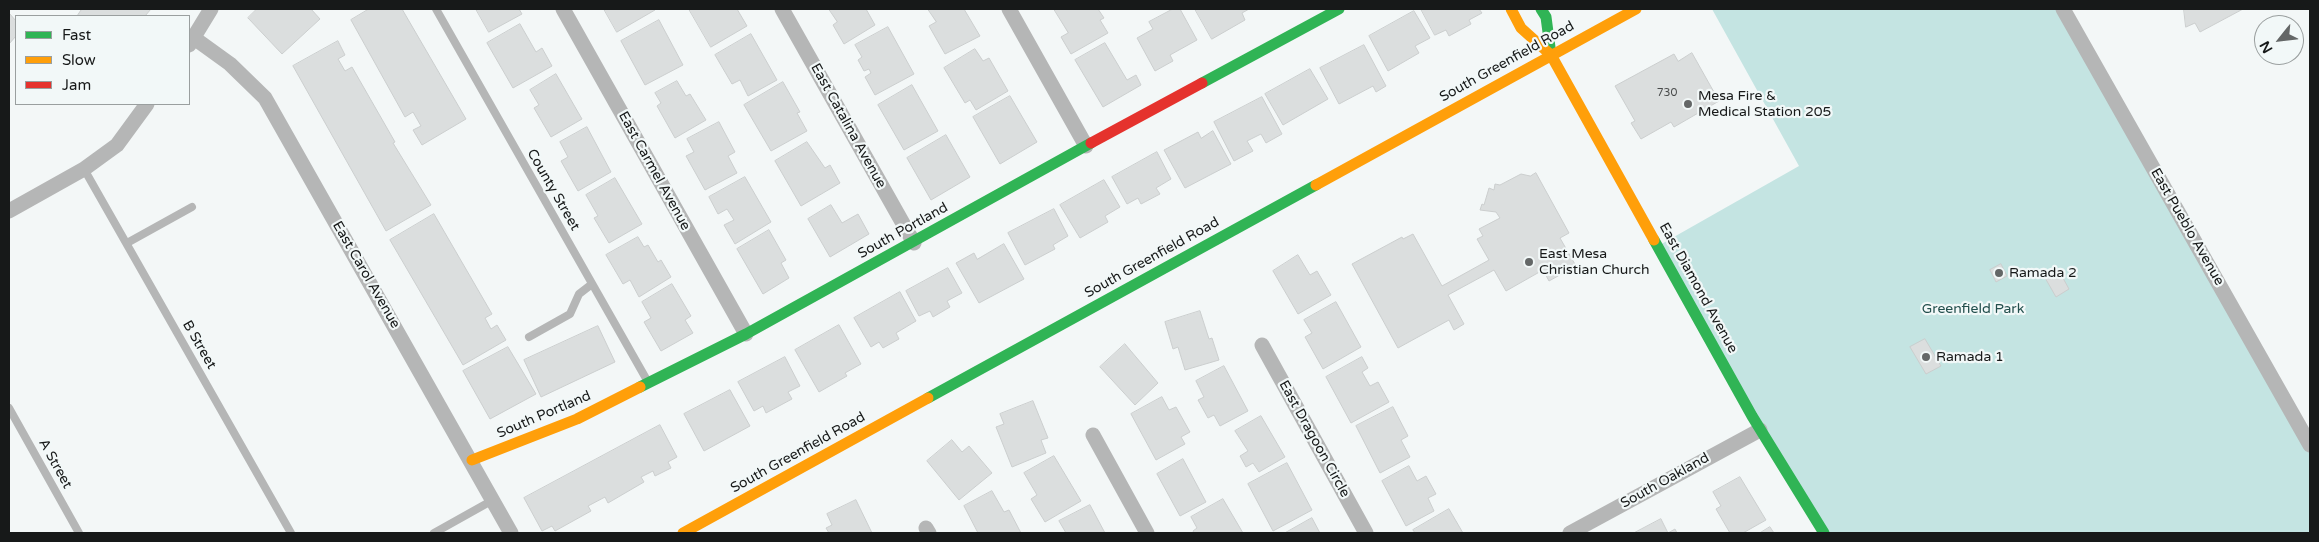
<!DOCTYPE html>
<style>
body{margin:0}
#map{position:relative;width:2319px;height:542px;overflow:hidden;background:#f3f7f7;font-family:"Varela Round",sans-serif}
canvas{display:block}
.frame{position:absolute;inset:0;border:10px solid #171919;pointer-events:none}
.legend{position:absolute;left:15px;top:15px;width:175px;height:90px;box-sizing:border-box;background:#f2f8f8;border:1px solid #9a9f9f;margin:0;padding:6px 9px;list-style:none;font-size:15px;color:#171919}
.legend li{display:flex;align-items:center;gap:10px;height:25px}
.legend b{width:25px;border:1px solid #9a9f9f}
.north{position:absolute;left:2254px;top:15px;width:50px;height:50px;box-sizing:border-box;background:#f2f8f8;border:1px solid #9a9f9f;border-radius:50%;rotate:241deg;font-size:14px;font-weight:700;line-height:20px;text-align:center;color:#171919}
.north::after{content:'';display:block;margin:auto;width:18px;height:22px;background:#646767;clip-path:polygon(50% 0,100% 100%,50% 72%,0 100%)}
</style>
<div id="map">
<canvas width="2319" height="542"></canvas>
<div class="frame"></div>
<ul class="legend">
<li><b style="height:6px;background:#30b455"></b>Fast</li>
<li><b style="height:6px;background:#ff9f0a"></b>Slow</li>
<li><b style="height:6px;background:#e5322d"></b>Jam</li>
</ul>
<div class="north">N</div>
</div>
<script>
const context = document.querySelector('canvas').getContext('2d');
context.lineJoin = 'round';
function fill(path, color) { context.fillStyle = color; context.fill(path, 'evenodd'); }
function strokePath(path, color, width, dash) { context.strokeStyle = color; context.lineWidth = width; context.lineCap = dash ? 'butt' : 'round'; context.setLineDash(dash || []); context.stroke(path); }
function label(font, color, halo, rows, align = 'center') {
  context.font = font + ' "Varela Round",sans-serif'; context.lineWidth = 4.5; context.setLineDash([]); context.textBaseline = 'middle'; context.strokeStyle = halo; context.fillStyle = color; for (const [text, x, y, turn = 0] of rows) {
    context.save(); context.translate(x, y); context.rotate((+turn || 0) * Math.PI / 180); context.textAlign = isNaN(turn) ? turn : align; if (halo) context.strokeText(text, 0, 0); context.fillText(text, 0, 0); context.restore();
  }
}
const green = new Path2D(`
 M1712,9H2063L2310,446V533H1824L1658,246L1799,166Z`);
const building = new Path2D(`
 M79,9H151L145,16H77L81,10Z
 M257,9H311L320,19L282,54L248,18Z
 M369,9H402L466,119L422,145L413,130L421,126L413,112L405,117L351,20Z
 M476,9H519L522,14L489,32Z
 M604,9H654L655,10L617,32Z
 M689,9H737L747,26L711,47Z
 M829,9H866L875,25L844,44L833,25L837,22Z
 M928,9H964L980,36L945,54L929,26L936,22Z
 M1054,9H1098L1104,18L1100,20L1108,33L1071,54L1061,37L1068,33Z
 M1173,9H1180L1197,40L1170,55L1173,61L1155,71L1137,38L1153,29L1149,22Z
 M1195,9H1249L1242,13L1245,20L1212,39Z
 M1421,9H1479L1482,13L1469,20L1471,24L1449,36L1446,30L1435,35Z
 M2184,9H2243L2200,32L2195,23L2186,27Z
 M1414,11L1430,38L1415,46L1419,53L1388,71L1369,36Z
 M9,13L16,21V36L9,44Z
 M659,20L683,65L645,85L621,41Z
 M520,24L536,52L542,48L552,66L513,88L487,43Z
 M888,27L914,74L875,95L865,77L871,73L869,69L864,71L858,60L862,57L855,45Z
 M751,34L777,80L748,96L740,80L732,84L715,55Z
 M338,41L345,55L338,59L345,71L352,67L395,142L393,143L431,205L386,231L293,66Z
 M1105,43L1127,80L1136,75L1141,85L1103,107L1075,60Z
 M1364,45L1386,86L1376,92L1373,86L1339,104L1320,68Z
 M975,49L983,61L989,58L1008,91L976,110L970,100L965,103L944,68Z
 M1692,53L1719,101L1674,127L1671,122L1641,139L1631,123L1635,121L1615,86L1674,54L1678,61Z
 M1310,69L1328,99L1283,125L1265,94Z
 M556,74L582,119L551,137L534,108L539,105L530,90Z
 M677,81L686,96L690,94L706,120L675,138L657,106L661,103L655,93Z
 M783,82L800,112L797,113L807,131L771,151L744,105Z
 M912,85L938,131L904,150L878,105Z
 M1010,96L1037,142L1000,164L973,117Z
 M1262,97L1282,134L1266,143L1261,134L1247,141L1253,151L1234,161L1214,122Z
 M719,122L735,152L728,156L737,173L705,190L686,156L694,152L687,139Z
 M587,127L611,172L578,191L561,161L568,157L560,142Z
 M1213,131L1231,164L1185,188L1164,150L1198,132L1201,138Z
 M946,135L970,177L931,200L907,158Z
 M807,142L825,168L830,165L840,183L801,206L775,161Z
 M1157,152L1171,179L1156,188L1160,194L1141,204L1138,198L1127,204L1112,177Z
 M1536,173L1569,233L1560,238L1576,266L1549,281L1543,270L1506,291L1494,270L1448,295L1464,324L1454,330L1449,320L1398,348L1352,264L1402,237L1403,239L1413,234L1442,286L1489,260L1477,239L1483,236L1479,229L1500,218L1496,212L1480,210L1482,204L1484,205L1489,188L1494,190L1495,184L1500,185L1521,174L1530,176Z
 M745,177L771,222L735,244L724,225L734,220L727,209L718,214L709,197Z
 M615,178L642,224L609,243L594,218L598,216L586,195Z
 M1104,180L1120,207L1105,216L1108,222L1080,238L1060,205Z
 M831,205L842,223L858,214L869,234L830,257L808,219Z
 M1054,209L1068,236L1053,245L1055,249L1025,265L1008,233Z
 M434,214L492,314L485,318L491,329L497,325L506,340L463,365L390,240Z
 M769,230L786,260L781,263L789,278L763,294L737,249Z
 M638,237L644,247L648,245L658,262L661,260L671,277L639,297L630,280L623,284L606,255Z
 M1004,244L1024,279L979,303L956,263L974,253L977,259Z
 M1298,255L1310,275L1317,271L1331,295L1298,314L1273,271Z
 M2001,264L2007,276L1996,282L1990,270Z
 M948,268L962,293L947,301L950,307L933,317L930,311L919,316L906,291Z
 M2058,269L2069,289L2056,297L2044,276Z
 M672,284L691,316L685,320L693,333L661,351L644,322L651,318L642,302Z
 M900,292L916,321L896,333L899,339L883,348L879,342L871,347L854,318Z
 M1336,302L1361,347L1323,369L1305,337L1312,333L1304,320Z
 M1200,311L1209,339L1212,338L1219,360L1185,370L1178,347L1173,349L1165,322Z
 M839,325L861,364L845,373L847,376L819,392L795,350Z
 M598,326L615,362L541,397L524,360Z
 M1925,339L1941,366L1926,374L1910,347Z
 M1125,344L1158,383L1135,405L1100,367Z
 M508,347L536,394L490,419L463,371Z
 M785,357L800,386L788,392L792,399L766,413L763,406L754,411L738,382Z
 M1362,357L1368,368L1362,372L1370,386L1378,382L1389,402L1351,423L1326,377Z
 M1224,366L1248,411L1220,426L1214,415L1208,418L1198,400L1204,397L1196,381Z
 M730,390L750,426L704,451L684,414Z
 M1162,397L1169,410L1176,407L1190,432L1181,437L1185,444L1156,460L1131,414Z
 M1033,401L1048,438L1041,440L1046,453L1012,467L996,427L1004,424L1000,414Z
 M1393,407L1408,436L1401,440L1410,457L1380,473L1356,426Z
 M1261,416L1285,457L1259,472L1253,463L1246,467L1240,456L1248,451L1235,431Z
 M660,425L677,457L668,462L671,468L655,476L653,471L641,477L644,482L608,503L605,497L588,506L591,511L555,531L552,526L542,531L524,498Z
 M952,440L962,452L969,446L992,473L959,500L927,461Z
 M1054,456L1081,501L1045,522L1031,499L1037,495L1024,473Z
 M1183,459L1206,502L1180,516L1157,474Z
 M1287,463L1312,510L1273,531L1248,484Z
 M1409,466L1417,481L1426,476L1436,494L1428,498L1434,511L1406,526L1382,481Z
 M1740,477L1766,520L1743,533H1730L1716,509L1721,506L1713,492Z
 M992,491L1004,512L1009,510L1021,533H978L964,506Z
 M1223,499L1243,533H1194L1193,531L1197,528L1191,517Z
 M856,500L872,533H829L826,528L832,525L827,514Z
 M1090,505L1105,533H1066L1059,521Z
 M1449,509L1463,533H1415L1413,530Z
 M1312,518L1320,533H1285Z
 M1661,519L1668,533L1675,529L1677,533H1634Z
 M1770,527L1774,533H1760Z`);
const lane = new Path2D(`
 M436,9L648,382
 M84,169L291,533
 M127,243L192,207
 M529,337L570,314L579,294L592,284
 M9,408L79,533
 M434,533L493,500`);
const street = new Path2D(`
 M563,9L746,334
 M782,9L914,243
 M1009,9L1086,146
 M2063,9L2310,445
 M194,38L230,64L265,98L511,533
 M189,45L211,9
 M9,211L84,169L117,145L147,104
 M1262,345L1366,533
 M1093,435L1147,533
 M926,528L929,533
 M1570,533L1760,430`);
const fast = new Path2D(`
 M1541,9L1546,17L1551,55
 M1202,83L1339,9
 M1654,240L1752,416L1824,533
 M640,387L746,334L1091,143
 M928,398L1316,185`);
const slow = new Path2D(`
 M1511,9L1521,28L1551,55L1654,240
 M1316,185L1636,9
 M472,460L577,419L640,387
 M683,533L928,398`);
const jam = new Path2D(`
 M1091,143L1202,83`);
const markers = [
 [1688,104,5,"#646767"],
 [1529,262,5,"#646767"],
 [1999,273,5,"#646767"],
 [1926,357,5,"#646767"]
];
const numberNames = [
 ["730",1667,93]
];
const streetNames = [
 ["South Greenfield Road",1507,62,-29],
 ["East Catalina Avenue",848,126,61],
 ["East Carmel Avenue",654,171,61],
 ["County Street",553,190,60],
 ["East Pueblo Avenue",2187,227,60],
 ["South Portland",903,231,-29],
 ["South Greenfield Road",1152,258,-29],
 ["East Carol Avenue",366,275,60],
 ["East Diamond Avenue",1698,288,61],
 ["B Street",199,345,60],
 ["South Portland",544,415,-23],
 ["East Dragoon Circle",1314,439,61],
 ["South Greenfield Road",798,453,-29],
 ["A Street",55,464,61],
 ["South Oakland",1665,481,-29]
];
const poiNames = [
 ["Mesa Fire &",1698,96],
 ["Medical Station 205",1698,112],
 ["East Mesa",1539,254],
 ["Christian Church",1539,270],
 ["Ramada 2",2009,273],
 ["Ramada 1",1936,357]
];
const parkNames = [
 ["Greenfield Park",1973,309]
];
fill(green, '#c4e4e2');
fill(building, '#dbdede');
strokePath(building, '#cbcece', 1);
strokePath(lane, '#b5b6b6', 8);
strokePath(street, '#b5b6b6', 15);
strokePath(fast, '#30b455', 11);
strokePath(slow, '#ff9f0a', 11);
strokePath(jam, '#e5322d', 11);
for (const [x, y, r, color] of markers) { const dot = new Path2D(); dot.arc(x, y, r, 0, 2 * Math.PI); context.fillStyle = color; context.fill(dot); strokePath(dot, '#f2f8f8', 2); }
label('11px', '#484a4a', null, numberNames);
label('14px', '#171919', '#f2f8f8', streetNames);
label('14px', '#171919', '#f2f8f8', poiNames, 'left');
label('14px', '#234f4d', '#f2f8f8', parkNames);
</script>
